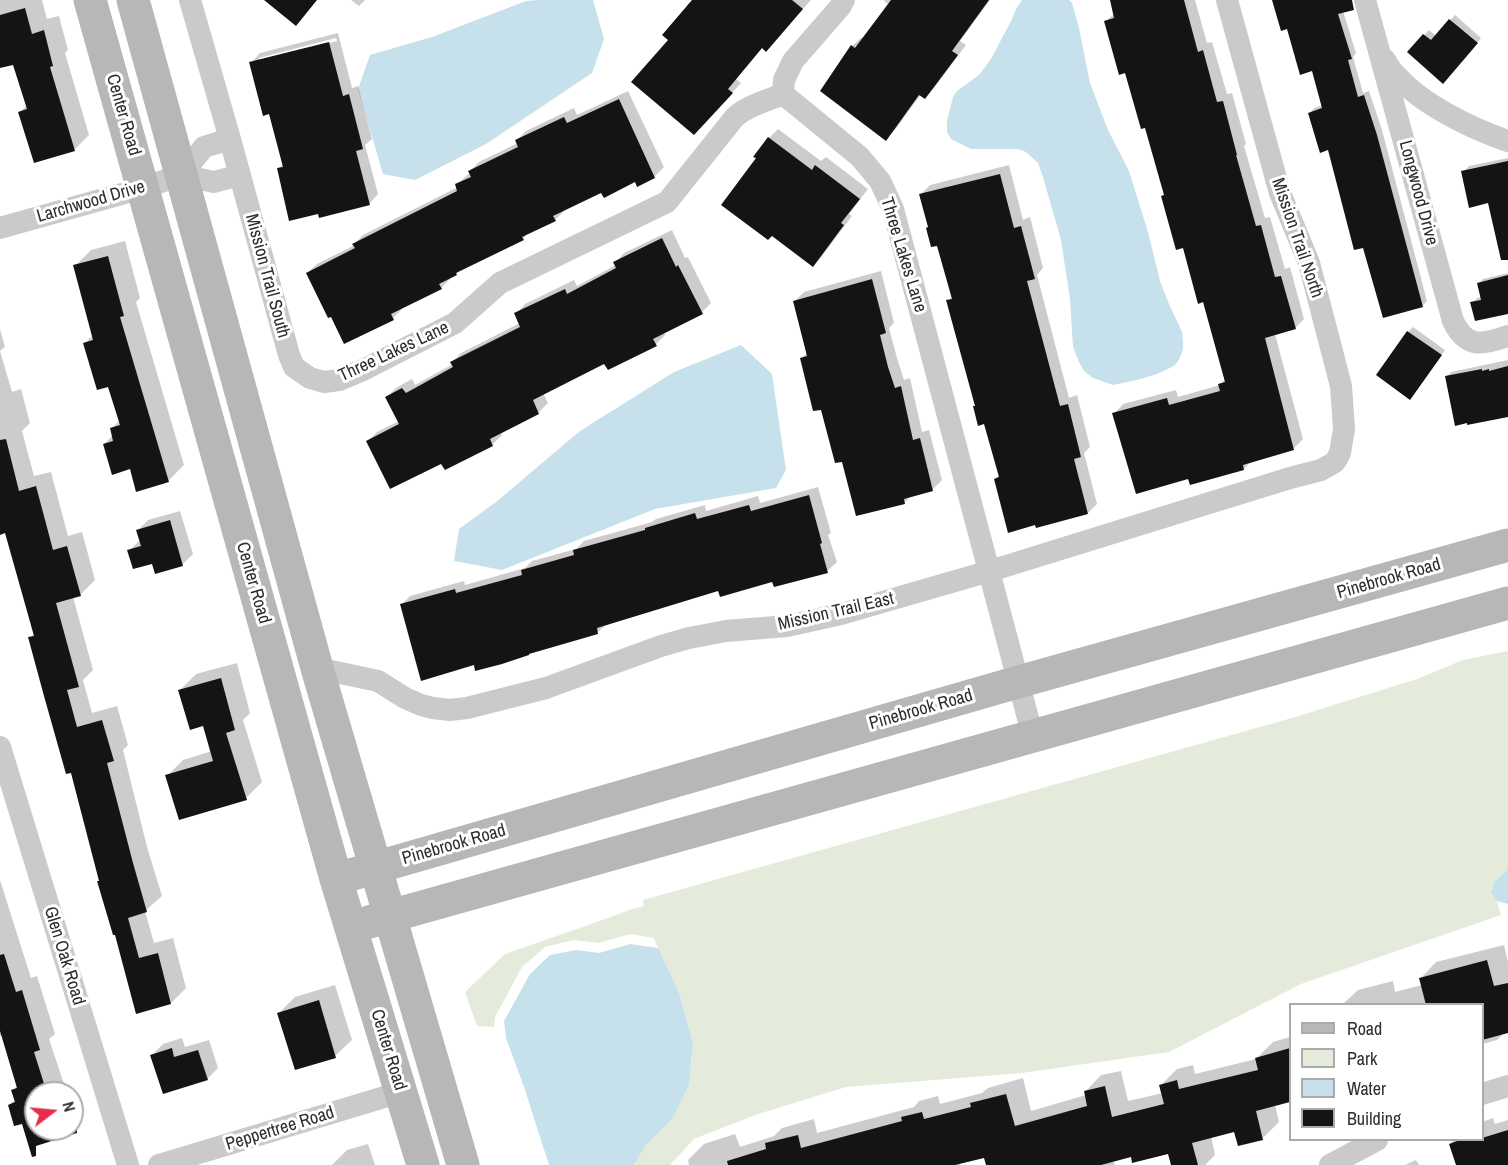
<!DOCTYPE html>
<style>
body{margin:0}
#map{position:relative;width:1508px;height:1165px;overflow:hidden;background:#fff;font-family:"Archivo Narrow",sans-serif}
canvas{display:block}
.legend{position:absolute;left:1289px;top:1003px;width:195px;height:138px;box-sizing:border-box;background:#fff;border:2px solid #ababab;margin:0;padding:8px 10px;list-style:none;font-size:18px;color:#2d2d2d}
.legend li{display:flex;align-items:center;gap:12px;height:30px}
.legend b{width:30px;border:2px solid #ababab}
.north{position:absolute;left:24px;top:1081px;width:60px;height:60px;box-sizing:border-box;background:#fff;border:2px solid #ababab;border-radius:50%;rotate:74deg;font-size:16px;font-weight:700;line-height:24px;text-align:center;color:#2d2d2d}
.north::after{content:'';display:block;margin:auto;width:21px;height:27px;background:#e82c4a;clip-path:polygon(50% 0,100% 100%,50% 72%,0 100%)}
</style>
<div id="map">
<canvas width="1508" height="1165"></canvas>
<ul class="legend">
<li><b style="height:8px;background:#b7b7b7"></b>Road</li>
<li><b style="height:16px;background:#e5ebdb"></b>Park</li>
<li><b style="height:16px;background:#c6e0ec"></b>Water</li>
<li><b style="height:16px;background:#141414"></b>Building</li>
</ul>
<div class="north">N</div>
</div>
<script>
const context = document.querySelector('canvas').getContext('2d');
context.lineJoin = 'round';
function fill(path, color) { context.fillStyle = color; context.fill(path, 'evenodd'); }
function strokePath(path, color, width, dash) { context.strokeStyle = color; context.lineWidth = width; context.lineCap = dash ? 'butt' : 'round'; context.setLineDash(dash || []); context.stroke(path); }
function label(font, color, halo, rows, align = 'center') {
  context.font = font + ' "Archivo Narrow",sans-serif'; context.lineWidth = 6; context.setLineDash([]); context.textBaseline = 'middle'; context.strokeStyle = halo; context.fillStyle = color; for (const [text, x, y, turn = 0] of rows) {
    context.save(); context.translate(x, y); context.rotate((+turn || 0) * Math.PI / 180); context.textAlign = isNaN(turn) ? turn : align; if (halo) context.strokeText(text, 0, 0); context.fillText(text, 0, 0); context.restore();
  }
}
const green = new Path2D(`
 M1508,651V869L1495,881L1491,892L1497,901L1501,915L1301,984L1169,1052L1022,1073L846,1087L755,1115L694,1139L670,1165H634L646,1145L673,1118L689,1085L693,1044L679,992L658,948L654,938L630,934L599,943L574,940L545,947L522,967L495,1017L494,1027L477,1026L465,992L505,954L611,917L629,910L644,906L643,900L1292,718L1417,679L1463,660Z`);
const water = new Path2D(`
 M539,0H593L604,39L592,73L486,144L415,180L383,174L358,89L370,55L432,37L526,1Z
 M1022,0H1069L1072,3L1079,28L1090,83L1108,130L1129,171L1148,232L1160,281L1169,304L1182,332L1183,341V349L1179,360L1174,366L1157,374L1137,380L1113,385L1093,378L1084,371L1079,362L1073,347L1070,299L1061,240L1043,177L1038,163L1026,152L1018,149H971L951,139L947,132V121L953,97L957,91L979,75L991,59L1012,19L1016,9Z
 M741,345L772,374L786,470L776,488L655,509L502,570L454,561L459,529L496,502L580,431L674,372Z
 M1508,869V904L1497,901L1491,892L1495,881Z
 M630,944L658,948L679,992L693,1044L689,1085L673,1118L646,1145L634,1165H549L524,1087L506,1038L504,1021L530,974L550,955L576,950L599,953Z`);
const shadow = new Path2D(`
 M0,0H42L47,19L59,16L68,50L65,53L89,135L74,150L20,112L27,105L14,63L0,58Z
 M351,0H365L359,6Z
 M694,0H811L766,50L763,47L736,79L741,83L704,124L670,40Z
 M885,0H990L960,41L966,45L934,88L925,97L921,94L895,130L885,139L852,46L862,37L864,39L889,5L884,1Z
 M1111,0H1195L1207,43L1212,42L1227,94L1232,93L1246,144L1244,146L1265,218L1270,217L1285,269L1290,267L1304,319L1295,328L1275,334L1303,439L1294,448L1252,460L1244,469L1189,477L1114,414L1123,404L1176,390L1178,397L1220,385L1225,379L1204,300L1163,196L1165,194L1146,126L1126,72L1106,21L1115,13Z
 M1276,0H1351L1343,11L1356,53L1353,57L1363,93L1369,91L1382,130L1427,301L1422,306L1364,246L1329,148L1310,113L1314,108L1323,105L1313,69L1288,27Z
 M1455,15L1481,38L1448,77L1409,52L1429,30L1436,36Z
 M338,33L352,88L358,86L372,139L365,145L378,194L369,204L278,169L283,164L270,112L251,63L260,53ZM336,38L337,41L259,61V58Z
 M628,91L664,167L654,177L635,180L602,191L564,209V211L555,220L528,233L523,239L461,269L456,274L449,277L450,279L441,288L401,308L402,309L393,318L331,314L307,273L317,264L355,245L354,244L363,235L458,187L457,185L466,176L471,173L470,171L479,162L518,143L517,140L526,131L574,108L577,115Z
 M778,129L821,161L826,157L868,189L849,214L852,216L822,256L813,265L758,158L769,138Z
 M1508,158V227L1489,202L1463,172L1469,166Z
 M1009,165L1023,220L1030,217L1043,268L1037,275L1069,398L1077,395L1090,447L1084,453L1097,504L1088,513L995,479L1000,474L985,422L976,405L948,301L953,296L938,244L930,226L921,194L930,185Z
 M672,230L685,258L688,257L711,303L702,312L664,332L665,335L656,344L605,362L543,393L548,403L539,412L500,432L502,435L493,444L445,468L442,462L368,441L377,432L399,421L387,397L396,388L412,379L415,385L453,364L452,362L461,353L520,323L516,314L525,304L574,280L577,286L616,265L615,263L624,253Z
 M125,241L140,298L136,302L184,465L168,481L131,467L104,444L113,435L111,429L120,420L109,385L84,344L93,335L75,266L91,250Z
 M881,271L894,323L889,328L897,358L904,380L910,378L922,432L929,430L942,480L932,490L912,495L905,502L843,460L801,359L808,352L795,301L804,292Z
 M1508,273V312L1472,303L1477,298L1482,297L1478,284L1483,279Z
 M1413,327L1445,350L1415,393L1410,398L1379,375L1408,332Z
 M0,329L5,347L0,351L12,392L21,389L30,423L22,431L34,476L51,472L68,536L82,532L95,580L80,595L73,597L93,670L83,680L92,713L117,706L128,745L123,750L147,847L162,896L145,911L154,943L173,938L186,988L171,1003L116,933L100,880L72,771L30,638L34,634L6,531L0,533Z
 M1508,360V415L1447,377L1451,372Z
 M818,487L831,533L828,535L837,562L827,571L719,590L607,624L598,632L475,663L401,605L410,596L464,581L465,585L525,568L532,561L576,549L584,541L652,522L656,519L705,505L706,511L758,496L760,503Z
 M180,511L193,554L182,565L153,562L129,551L140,540L138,530L148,520Z
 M237,663L250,713L243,720L262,782L246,798L167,776L183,760L212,751L204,724L180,690L196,674Z
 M0,880L31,978L37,976L55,1034L49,1039L67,1093H36V1129H68L30,1146L23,1122L9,1105L16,1099L13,1090L18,1085L3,1035L0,1036Z
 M1504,945L1508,962V1032H1505L1497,1040L1482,1044V1004H1343L1358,990L1393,981L1395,992L1422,985L1420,979L1436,962Z
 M335,985L352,1040L335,1056L279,1013L295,997Z
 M1290,1037V1101L1275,1105L1279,1122L1263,1138L1239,1144L1235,1130L1211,1136L1215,1155L1205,1165H1172L1169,1153L1132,1155L1113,1160L1115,1165H988L986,1156L960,1162V1165H689L688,1160L704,1144L735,1134L740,1147L774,1136L782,1128L814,1119L817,1133L914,1107L919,1101L938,1096L940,1104L982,1093L988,1088L1023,1078L1031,1111L1086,1095L1085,1092L1101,1075L1121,1071L1128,1101L1163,1093L1161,1085L1177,1069L1193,1065L1195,1074L1256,1059L1273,1042Z
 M182,1038L185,1047L209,1040L218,1068L207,1079L152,1055L163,1044Z
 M72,1110L76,1121L72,1125Z
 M1493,1118L1495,1124L1508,1120V1165H1458L1450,1144L1455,1140H1482V1122Z
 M368,1144L375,1165H332L347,1150Z
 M1416,1160L1419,1165H1405Z`);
const building = new Path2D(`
 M264,0H317L296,26Z
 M692,0H792L803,9L766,52L762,48L728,89L733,93L694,135L631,82L668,40L662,35Z
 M891,0H989L952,51L958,55L925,99L919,95L886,141L820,91L851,45L855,48Z
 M1110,0H1184L1198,52L1203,50L1217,102L1223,101L1237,155H1236L1256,226L1261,225L1275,277L1281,276L1296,329L1265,338L1294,450L1243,465L1244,470L1190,485L1188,479L1136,494L1112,413L1167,398L1169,405L1220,391L1218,384L1225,382L1203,302L1198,304L1183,248L1176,250L1161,196L1164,195L1145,128L1141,129L1125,73L1119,75L1104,21L1114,18Z
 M1272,0H1352L1354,10L1338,14L1352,59L1348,60L1358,97L1364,95L1377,135L1423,307L1383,318L1363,248L1354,250L1328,150L1320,153L1308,113L1322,108L1312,71L1300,75L1287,29L1281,31Z
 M25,8L32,34L44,30L53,66L50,67L75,151L34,163L18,112L27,109L13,65L0,68V15Z
 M1449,19L1478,43L1443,84L1407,52L1423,34L1431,40Z
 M329,42L343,96L349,94L363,149L356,151L370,205L319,218L318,214L289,221L277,168L283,167L269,114L263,116L249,62Z
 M619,99L655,178L637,187L635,182L604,198L601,193L553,216L556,221L522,237L524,240L456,273L457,275L439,284L442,289L391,314L394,320L344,344L331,317L328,318L306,273L355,248L352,244L457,191L455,184L471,177L468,171L518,147L515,140L564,117L567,123Z
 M768,137L812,170L815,165L860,199L841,223L844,225L813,267L772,236L768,240L721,205L756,158L753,157Z
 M1508,161V260H1501L1488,203L1469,208L1461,171Z
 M1000,174L1014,228L1021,226L1035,279L1027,281L1060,406L1068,404L1081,457L1074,459L1088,514L1036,528L1035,525L1008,533L994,479L999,477L984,424L978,426L973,406H975L946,300L952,299L937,246L931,247L926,228L928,227L919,194Z
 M662,238L676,267L678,265L703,314L653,339L657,346L608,370L604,364L533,400L539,414L490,439L493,446L445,470L441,464L390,489L366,441L399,424L385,397L402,388L406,393L453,367L450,362L520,327L514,313L565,289L567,294L616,268L613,262Z
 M108,256L124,316L120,317L169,482L136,492L130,469L112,475L103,444L113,441L110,428L120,425L108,387L97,390L83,343L93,340L73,265Z
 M1508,275V314L1475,321L1470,302L1481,300L1477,283Z
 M872,279L886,333L880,335L888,367L895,388L901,386L913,440L920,438L933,491L904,499L905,504L856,516L842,462L835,463L821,410L813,411L800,358L807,356L793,301Z
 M1407,331L1442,355L1410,400L1376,375Z
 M1508,366V417L1467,425V423L1455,426L1445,376L1482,369V371L1489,369V371Z
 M6,439L19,491L36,486L53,550L67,546L81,596L56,603L79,687L67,690L77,727L102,720L114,761L107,763L133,863L147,912L128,918L139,958L158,953L171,1004L136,1014L115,935H113L97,881H99L71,773L66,774L44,696L28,637L34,636L5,533L0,535V440Z
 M809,495L822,543L820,544L828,573L774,587L772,582L720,597L718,591L597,628L598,634L529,654V655L502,664L475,671L474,665L421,681L400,604L455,589L456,593L522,575L521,570L574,555L573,550L645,530V528L695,513L697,519L749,505L751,511Z
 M170,520L183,566L155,574L152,564L133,569L127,550L141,546L136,530Z
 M221,678L235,730L226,733L247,800L179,820L165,775L213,761L203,726L190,730L178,690Z
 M4,954L16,992L22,990L40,1050L34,1052L47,1093H36V1129H77V1133L36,1146V1156L32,1157L22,1124L14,1126L8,1105L15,1102L11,1090L17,1088L0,1031V955Z
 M1487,960L1494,986L1508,983V1033L1482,1040V1005H1426L1419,978Z
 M319,1000L336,1058L295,1070L277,1013Z
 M172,1048L174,1057L198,1050L208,1080L163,1094L150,1055Z
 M1290,1048V1102L1256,1111L1263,1140L1238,1146L1234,1132L1192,1143L1198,1165H1171L1168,1154L1132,1163L1131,1157L1101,1165H986L984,1158L955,1165H728L727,1161L766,1149L765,1143L798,1135L801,1148L902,1121L901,1117L922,1112L924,1119L971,1107L970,1103L1006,1094L1015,1126L1087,1106L1084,1091L1105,1086L1112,1117L1164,1104L1159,1085L1177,1080L1179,1089L1258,1070L1255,1058Z
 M1508,1130V1165H1456L1449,1144L1460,1140H1482V1138Z`);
const street = new Path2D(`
 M190,0L230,139L289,355L294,367L310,378L324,382L339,380L363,370L455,323L500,283L667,202L735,117C749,105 766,101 783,94L860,157L880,181L893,209L1033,737
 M1365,0L1453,321C1467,350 1483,344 1508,336
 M1385,60C1388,65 1391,71 1396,75C1421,104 1472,129 1508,141
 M783,94L784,80L793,61L840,7L844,0
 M181,175L204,147L230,139
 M181,175L214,182L240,175
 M0,228L143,188L181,175
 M317,668L378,681L405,698L421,705L433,708L450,710L467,708L546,688L661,646L689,638L726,631L787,626L841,614L990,571L1290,478L1321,470L1335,462L1340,453L1344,429L1341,386L1309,263L1280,193L1227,0
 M0,747L128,1165
 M1482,1094L1508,1086
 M159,1165L401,1092
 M1330,1165L1377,1140`);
const secondary = new Path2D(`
 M90,0L336,879L423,1165
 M133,0L317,668L463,1165
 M336,879L1018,682L1508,545
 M369,922L1508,603`);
const streetNames = [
 ["Center Road",123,115,74],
 ["Longwood Drive",1418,193,75],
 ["Larchwood Drive",91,202,-16],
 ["Mission Trail North",1297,238,71],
 ["Three Lakes Lane",903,255,73],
 ["Mission Trail South",267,276,75],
 ["Three Lakes Lane",394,352,-25],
 ["Pinebrook Road",1389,579,-16],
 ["Center Road",253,583,74],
 ["Mission Trail East",836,612,-13],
 ["Pinebrook Road",921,710,-16],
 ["Pinebrook Road",454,845,-16],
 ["Glen Oak Road",64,956,73],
 ["Center Road",388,1050,73],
 ["Peppertree Road",280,1129,-17]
];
fill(green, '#e5ebdb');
fill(water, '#c6e0ec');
fill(shadow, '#0003');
fill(building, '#141414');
strokePath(street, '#cacaca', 22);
strokePath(secondary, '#b7b7b7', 33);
label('18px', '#2d2d2d', '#fff', streetNames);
</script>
